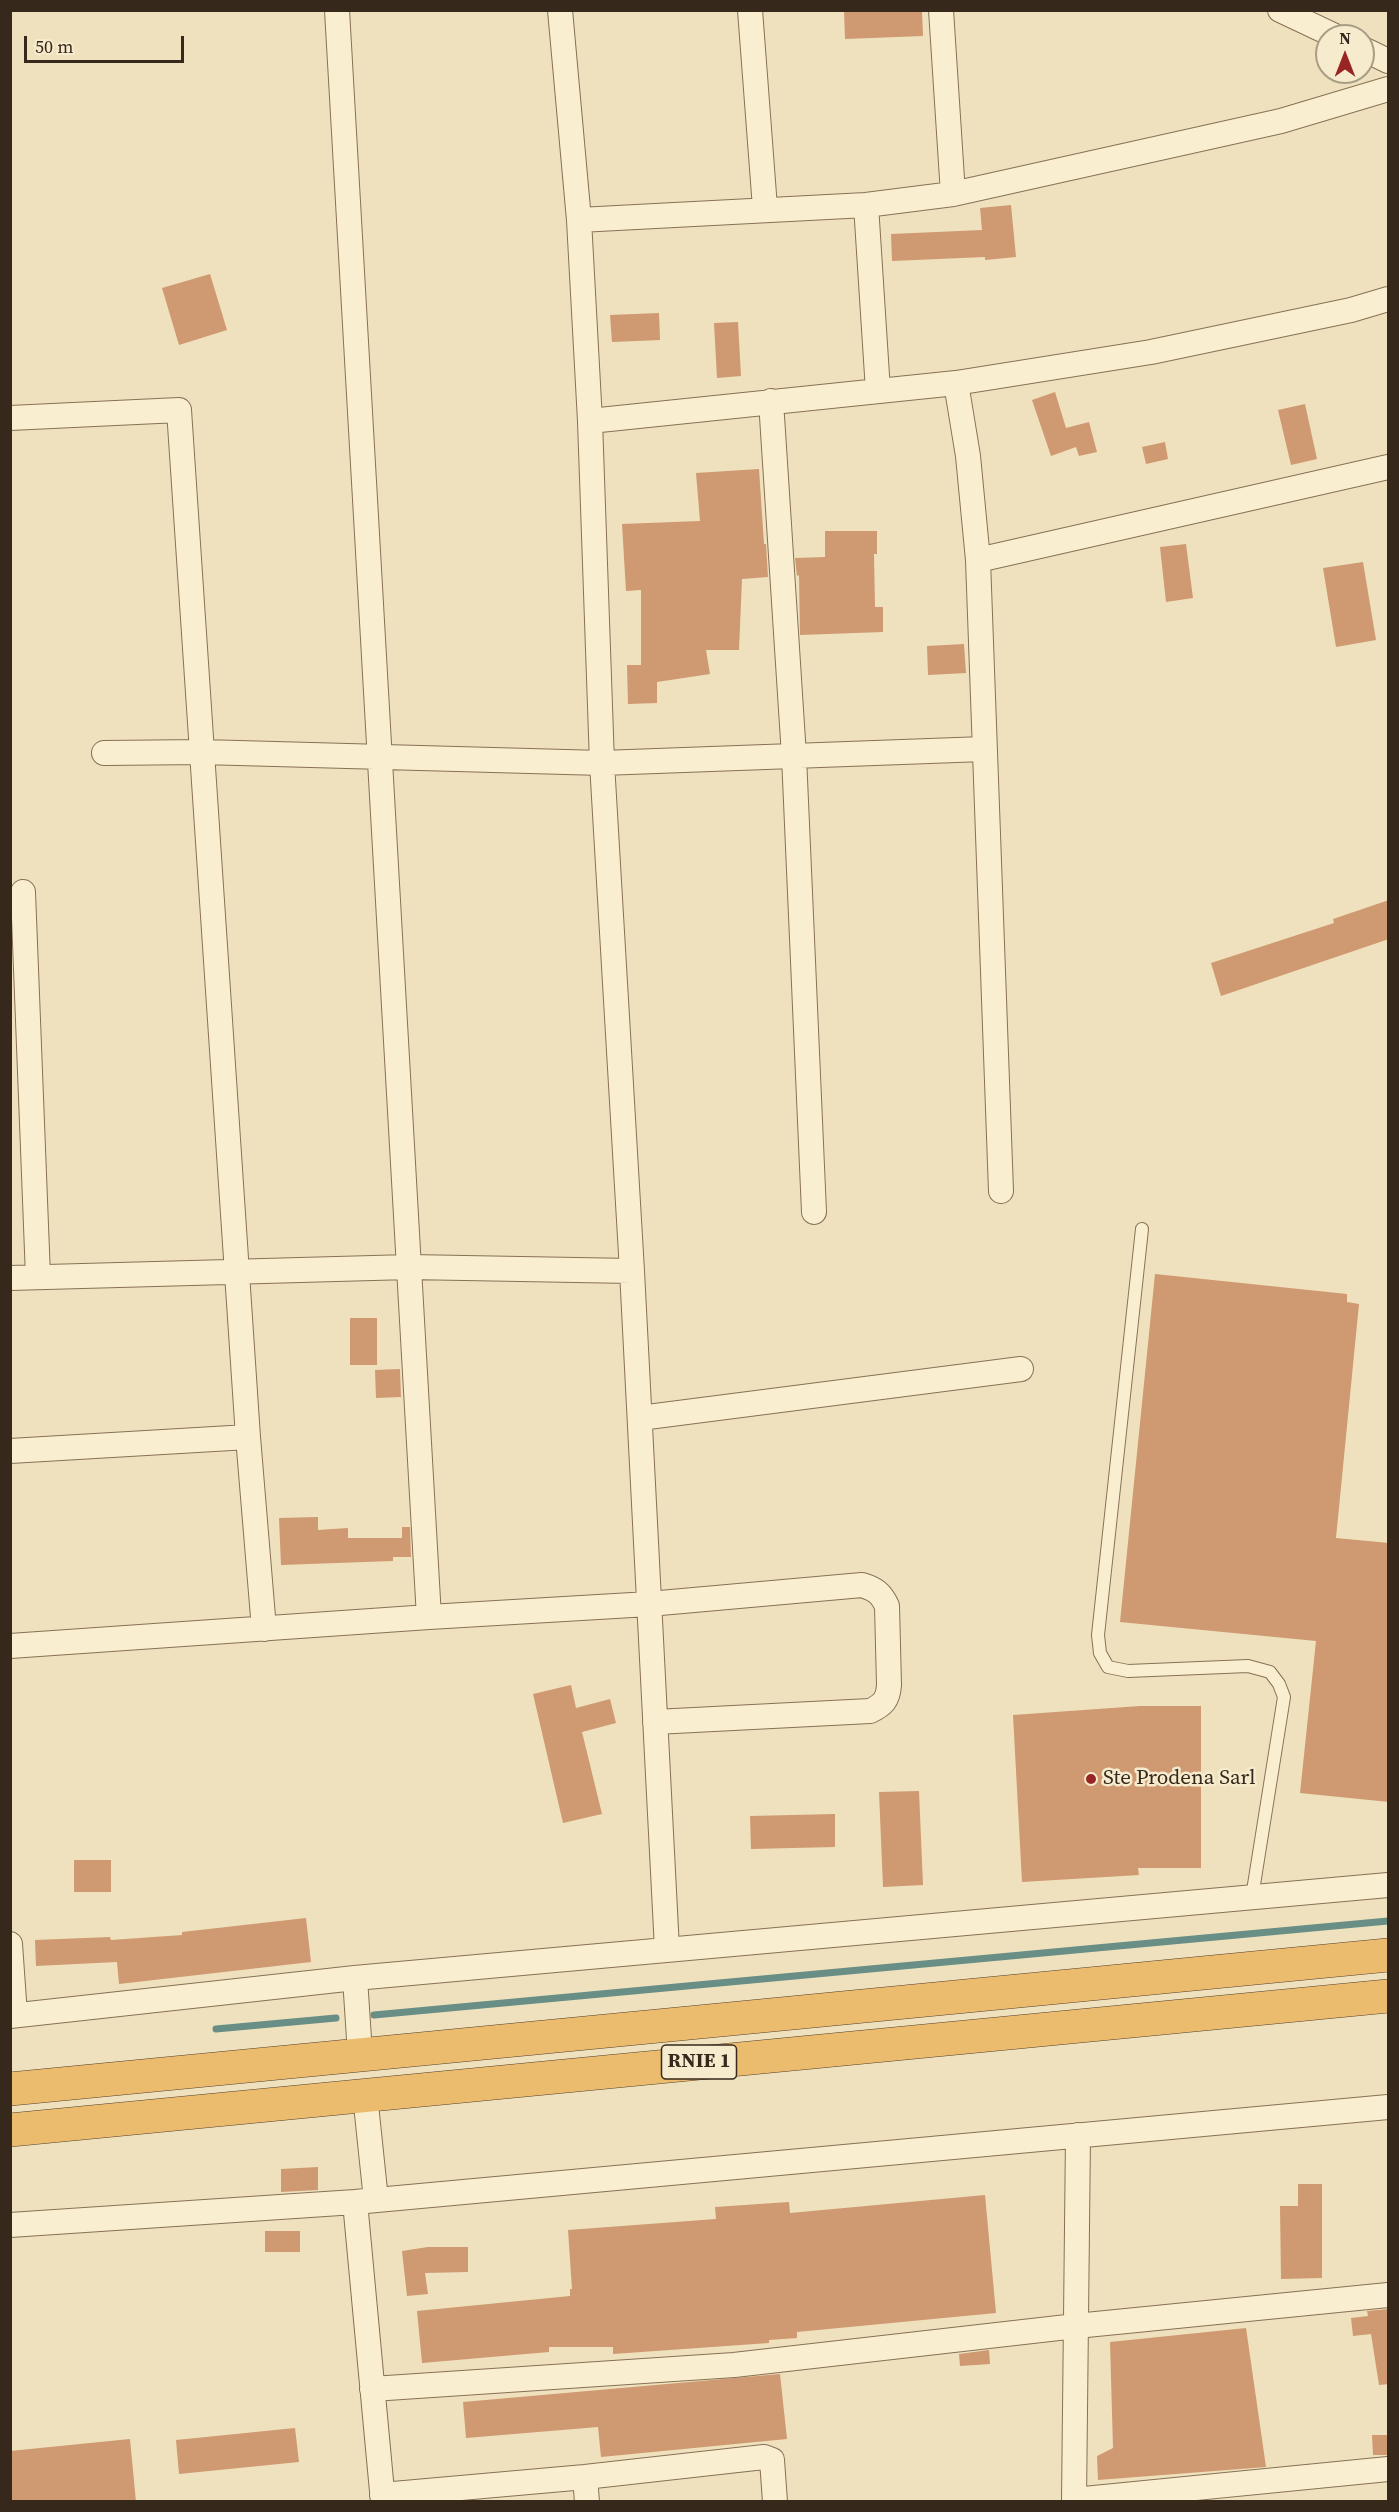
<!DOCTYPE html>
<style>
body{margin:0}
#map{position:relative;width:1399px;height:2512px;overflow:hidden;background:#efe1bd;font-family:"Source Serif 4",serif}
canvas{display:block}
.frame{position:absolute;inset:0;border:12px solid #36281b;pointer-events:none}
.north{position:absolute;left:1315px;top:24px;width:60px;height:60px;box-sizing:border-box;background:#f6ebcd;border:2px solid #a99d86;border-radius:50%;rotate:0deg;font-size:16px;font-weight:700;line-height:24px;text-align:center;color:#36281b}
.north::after{content:'';display:block;margin:auto;width:21px;height:27px;background:#982524;clip-path:polygon(50% 0,100% 100%,50% 72%,0 100%)}
.scale{position:absolute;left:24px;top:36px;width:160px;height:27px;box-sizing:border-box;border:3px solid #36281b;border-top:0;padding-left:8px;font-size:18px;line-height:21px;white-space:nowrap;color:#36281b;-webkit-text-stroke:4px #f6ebcd;paint-order:stroke}
</style>
<div id="map">
<canvas width="1399" height="2512"></canvas>
<div class="frame"></div>
<div class="north">N</div>
<div class="scale">50 m</div>
</div>
<script>
const context = document.querySelector('canvas').getContext('2d');
context.lineJoin = 'round';
function strokePath(path, color, width, dash) { context.strokeStyle = color; context.lineWidth = width; context.lineCap = dash ? 'butt' : 'round'; context.setLineDash(dash || []); context.stroke(path); }
function fill(path, color) { context.fillStyle = color; context.fill(path, 'evenodd'); }
function label(font, color, halo, rows, align = 'center') {
  context.font = font + ' "Source Serif 4",serif'; context.lineWidth = 5; context.setLineDash([]); context.textBaseline = 'middle'; context.strokeStyle = halo; context.fillStyle = color; for (const [text, x, y, turn = 0] of rows) {
    context.save(); context.translate(x, y); context.rotate((+turn || 0) * Math.PI / 180); context.textAlign = isNaN(turn) ? turn : align; if (halo) context.strokeText(text, 0, 0); context.fillText(text, 0, 0); context.restore();
  }
}
const stream = new Path2D(`
 M374,2015L1388,1921
 M216,2029L336,2018`);
const building = new Path2D(`
 M844,10H922L923,36L845,39Z
 M1011,205L1016,257L985,260V257L892,261L891,234L982,230L980,208Z
 M210,274L227,330L179,345L162,288Z
 M659,313L660,340L612,342L610,315Z
 M738,322L741,376L717,378L714,323Z
 M1055,392L1066,428L1089,422L1097,452L1079,456L1076,447L1051,456L1032,400Z
 M1305,404L1317,459L1291,465L1278,410Z
 M1165,442L1168,459L1146,464L1142,447Z
 M759,469L764,544H766L768,577L742,579L739,650H706L710,674L657,682V703L628,704L627,665H641V590L626,591L622,524L700,521L696,473Z
 M825,531H877V554H874L875,607H883V632L800,635L799,575L797,576L795,558L825,557Z
 M1186,544L1193,598L1166,602L1160,547Z
 M1363,562L1376,640L1336,647L1323,568Z
 M964,644L966,673L928,675L927,646Z
 M1389,900V939L1221,996L1211,963L1334,923L1333,919Z
 M1155,1274L1347,1294V1302L1359,1304L1336,1538L1389,1543V1802L1300,1793L1316,1641L1120,1622Z
 M350,1318H377V1365H350Z
 M400,1369L401,1397L376,1398L375,1370Z
 M318,1517V1530L348,1528V1538H402V1527H410L411,1557H393V1561L281,1565L279,1518Z
 M571,1685L576,1708L610,1699L616,1723L582,1732L602,1814L563,1823L533,1694Z
 M1140,1706H1201V1868H1138L1139,1875L1022,1882L1013,1715Z
 M919,1791L923,1885L883,1887L879,1792Z
 M835,1814V1847L751,1849L750,1816Z
 M74,1860H111V1892H74Z
 M306,1918L311,1962L119,1984L117,1962L36,1966L35,1940L110,1937L111,1940L182,1935V1932Z
 M318,2167V2190L281,2192V2169Z
 M1298,2184H1322V2278L1281,2279L1280,2206H1298Z
 M985,2195L996,2313L797,2332V2338L769,2340V2343L613,2354V2347H549V2352L422,2363L417,2311L570,2296V2289H572L568,2230L716,2219L715,2207L789,2202L790,2213Z
 M265,2231H300V2252H265Z
 M428,2247H468V2272L425,2273L428,2294L407,2296L402,2251Z
 M1389,2309V2384L1379,2385L1371,2334L1353,2336L1351,2318L1368,2316L1367,2311Z
 M1246,2328L1266,2467L1098,2480L1097,2456L1113,2448L1110,2342Z
 M989,2350L990,2364L960,2366L959,2354Z
 M780,2374L787,2439L601,2457L598,2427L466,2438L463,2402Z
 M295,2428L299,2462L179,2474L176,2440Z
 M1372,2435H1389V2455H1373Z
 M130,2439L136,2502H10V2451Z`);
const service = new Path2D(`
 M1142,1229L1098,1635L1100,1653L1108,1667L1128,1671L1248,1666L1270,1672L1279,1684L1284,1697L1252,1897`);
const minor = new Path2D(`
 M337,10L429,1617
 M560,10L579,220L590,421L602,763L632,1271L667,1949
 M750,10L765,208
 M941,10L953,194
 M1280,10L1335,36
 M1363,49L1388,61
 M866,205L878,391
 M579,220L866,205L953,194L1281,121L1388,89
 M956,383L968,456L978,560L1001,1191
 M771,401L794,756L814,1212
 M10,418L179,410L248,1437L264,1629
 M590,421L956,383L1151,352L1351,310L1388,299
 M978,560L1388,467
 M104,753L202,752L602,763L984,749
 M23,892L38,1277
 M10,1278L409,1267L632,1271
 M640,1418L1021,1369
 M10,1451L248,1437
 M10,1646L429,1617L649,1604L862,1585C875,1589 881,1593 887,1606L889,1685C888,1700 883,1705 870,1711L655,1722
 M10,1944L15,2015
 M355,1978L360,2054
 M10,2016L355,1978L1388,1885
 M365,2095L376,2200
 M355,2202L383,2502
 M10,2225L355,2202L1388,2107
 M372,2389L734,2365L1076,2326L1388,2295
 M585,2477L587,2502
 M382,2495L585,2477L764,2457L772,2460L775,2502
 M1074,2500L1388,2469
 M1074,2502L1078,2135`);
const trunk = new Path2D(`
 M10,2089L1388,1955
 M10,2130L1388,1996`);
const markers = [
 [1091,1779,6,"#982524"]
];
const shields = [
 [699,2062,75]
];
const shieldNames = [
 ["RNIE 1",699,2062]
];
const poiNames = [
 ["Ste Prodena Sarl",1103,1779]
];
strokePath(stream, '#688e85', 7);
fill(building, '#cf9971');
strokePath(service, '#877156', 14);
strokePath(minor, '#877156', 26);
strokePath(trunk, '#543f2b', 34);
strokePath(service, '#faeed0', 12);
strokePath(minor, '#faeed0', 24);
strokePath(trunk, '#ecbc6e', 33);
for (const [x, y, r, color] of markers) { const dot = new Path2D(); dot.arc(x, y, r, 0, 2 * Math.PI); context.fillStyle = color; context.fill(dot); strokePath(dot, '#f6ebcd', 2); }
for (const [x, y, w] of shields) { const box = new Path2D(); box.roundRect(x - w / 2, y - 17, w, 34, 4.5); context.fillStyle = '#f6ebcd'; context.fill(box); strokePath(box, '#36281b', 1.5); }
label('bold 20px', '#36281b', null, shieldNames);
label('21px', '#36281b', '#f6ebcd', poiNames, 'left');
</script>
